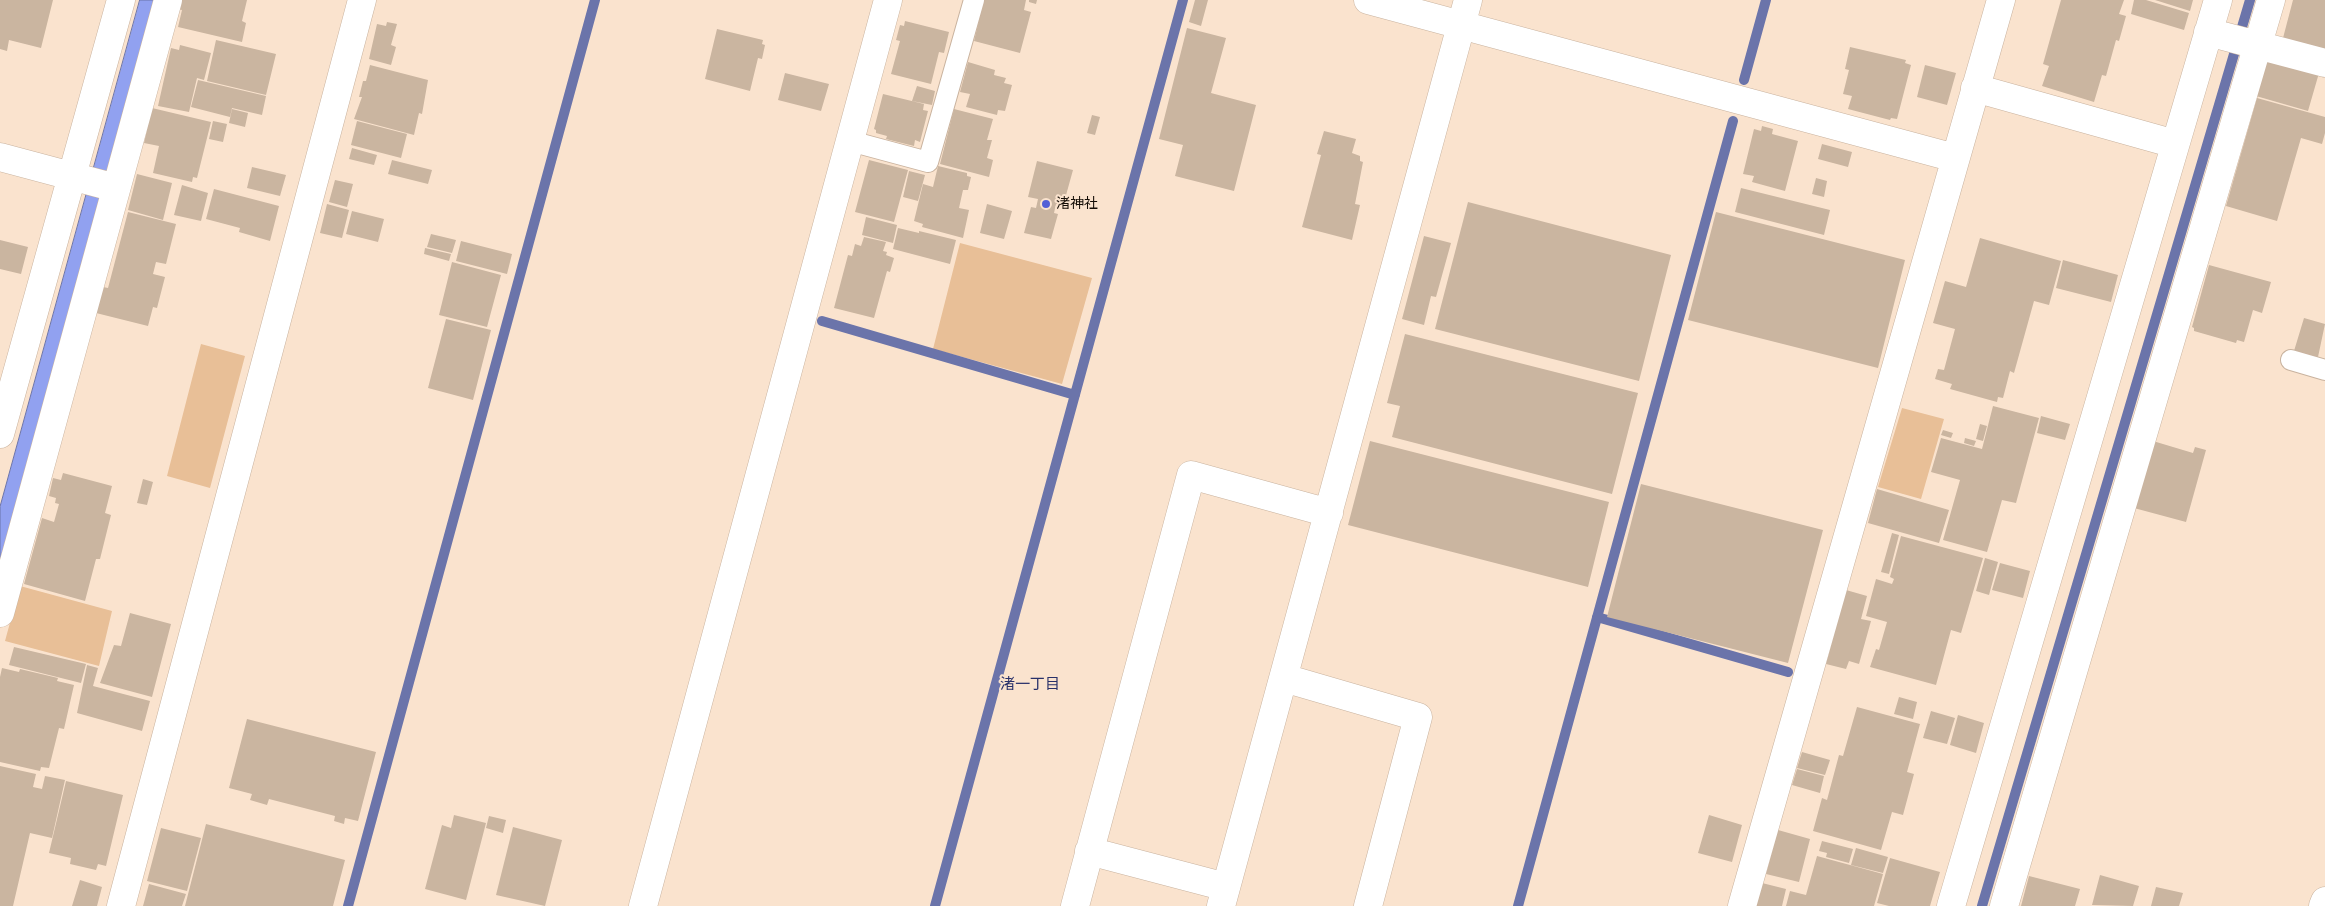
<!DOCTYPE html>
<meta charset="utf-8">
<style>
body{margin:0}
canvas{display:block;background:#fae3ce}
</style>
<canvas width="2325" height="906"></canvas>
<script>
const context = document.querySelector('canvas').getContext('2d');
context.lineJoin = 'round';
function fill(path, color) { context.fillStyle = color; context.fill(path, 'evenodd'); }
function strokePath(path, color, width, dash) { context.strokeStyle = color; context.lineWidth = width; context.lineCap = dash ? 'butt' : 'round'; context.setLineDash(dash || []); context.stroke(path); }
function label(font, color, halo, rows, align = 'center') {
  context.font = font + ' "Archivo Narrow","Noto Sans JP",sans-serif'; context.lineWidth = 4; context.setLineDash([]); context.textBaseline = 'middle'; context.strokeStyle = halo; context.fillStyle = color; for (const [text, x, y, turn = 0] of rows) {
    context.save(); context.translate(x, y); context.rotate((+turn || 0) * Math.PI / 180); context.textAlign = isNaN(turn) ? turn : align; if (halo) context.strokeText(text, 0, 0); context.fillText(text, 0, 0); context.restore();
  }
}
const green = new Path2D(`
 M960,243L1092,278L1062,384L933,349Z
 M201,344L245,356L210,488L167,476Z
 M1902,408L1944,419L1921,499L1878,487Z
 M20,586L112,611L99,666L5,641Z`);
const water = new Path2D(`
 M140,0H157L0,569V507Z`);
const stream = new Path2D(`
 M1744,80L1766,0
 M822,321L1075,395
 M1597,617L1788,672
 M348,906L595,0
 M935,906L1183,0
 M1518,906L1733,121
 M1982,906L2250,0`);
const building = new Path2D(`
 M0,0H53L41,48L9,40L7,51L0,49Z
 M180,0H247L242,21L246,23L242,42L178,27L182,10L178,9Z
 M984,0H1026L1024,10L1031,12L1020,53L974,41Z
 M1029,0H1037L1036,4L1029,2Z
 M1195,0H1208L1201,26L1189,22Z
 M2061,0H2124L2119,14L2126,16L2119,41L2116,40L2106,76L2102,75L2094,102L2042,86L2049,66L2043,64Z
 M2134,0H2146L2189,13L2184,30L2131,14Z
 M2155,0H2193L2190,11Z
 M2293,0H2325V50L2283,38Z
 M905,21L949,32L944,53L939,52L931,84L891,74L900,41L896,40L900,25L904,26Z
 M387,22L397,24L391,45L396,47L391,65L369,59L377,24L386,26Z
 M1187,28L1226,38L1211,93L1256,105L1234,191L1175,176L1183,145L1159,139Z
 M717,29L763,40L762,44L765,45L762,59L758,58L750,91L705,79Z
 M216,40L276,54L266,95L207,81Z
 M180,45L211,53L204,80L197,78L189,112L158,106L171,48L179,50Z
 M1850,47L1906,60L1905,63L1911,65L1897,119L1891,118L1890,120L1848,109L1852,96L1843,94L1849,70L1845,69Z
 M2267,59L2319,73L2308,111L2256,96Z
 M968,62L995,70L994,75L1006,78L1004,83L1012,85L1005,111L998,110L997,115L966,107L970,94L960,92Z
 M370,65L428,80L422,114L419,113L414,135L354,119L362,97H359L363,81H366Z
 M1925,65L1956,73L1947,105L1917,97Z
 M785,73L829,84L821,111L778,100Z
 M198,80L266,96L262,115L232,108L230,117L191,107Z
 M917,86L935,91L932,105L912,101Z
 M883,94L924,104L923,110L928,111L920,142L915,140L914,146L886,139L887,136L876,133V130L874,129Z
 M2257,98L2325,117V133L2322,144L2301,138L2277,221L2226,206Z
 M152,108L211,122L197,178L193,177L192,182L153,173L159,146L144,143Z
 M232,109L248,113L245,127L229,123Z
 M954,109L993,119L987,140H992L987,158L993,160L989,177L940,164Z
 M1092,115L1100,117L1095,135L1087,133Z
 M213,121L227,124L223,142L209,139Z
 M357,121L407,134L401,158L351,145Z
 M1762,126L1773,129L1772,134L1798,141L1785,191L1752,182L1754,176L1743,174L1754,129L1761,131Z
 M1324,131L1356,139L1352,153L1360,156V161L1363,162L1355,204L1360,205L1352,240L1302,227L1321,155L1317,154Z
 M1822,144L1852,152L1848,167L1818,159Z
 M352,148L377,155L374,165L349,159Z
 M392,160L432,170L428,184L388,174Z
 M869,160L908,170L894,222L855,212Z
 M1037,161L1073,170L1063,206L1056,204L1054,213L1058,214L1051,239L1024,233L1031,207L1036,208L1038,199L1028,197Z
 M938,166L967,173V176L971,177L968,190H963L959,208L969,210L963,238L922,227L923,224L914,221L923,184L933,187Z
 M252,167L286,175L280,196L247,188Z
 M909,171L925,175L918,201L903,197Z
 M137,174L172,183L163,220L128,210Z
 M1816,178L1827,181L1824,197L1812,194Z
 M335,180L353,184L347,207L329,202Z
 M182,185L208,193L201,221L174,215Z
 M1741,188L1830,210L1824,235L1735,212Z
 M214,189L279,206L270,241L239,232L240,228L206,219Z
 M1468,202L1671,255L1639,381L1435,329Z
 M327,204L349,210L342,238L320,233Z
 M987,204L1012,211L1004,239L980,233Z
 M352,211L384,219L378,242L346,234Z
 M128,212L176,224L166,264L156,262L153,274L165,277L157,308L153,307L148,326L96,313L103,287L108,288Z
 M1716,212L1905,260L1878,368L1688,320Z
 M866,217L897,225L893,243L862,235Z
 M898,228L919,233V231L956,240L950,264L893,249Z
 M431,234L456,240L452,253L427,247Z
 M1424,236L1451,243L1436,297L1431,296L1424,325L1402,319Z
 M864,237L886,242L883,251L887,252L886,255L894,258L890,272L887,271L874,318L834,308L848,255L852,256L855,244L861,246Z
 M1980,238L2061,261L2049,305L2034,301L2014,373L2010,371L2003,398L1998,397L1997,402L1950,389L1952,384L1935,379L1938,369L1944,370L1955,329L1933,323L1945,281L1966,287Z
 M0,240L28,247L21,274L0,269Z
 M461,241L512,254L507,274L456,261Z
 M425,248L451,254L449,261L424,254Z
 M2063,260L2118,275L2111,302L2056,288Z
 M452,262L501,275L487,327L439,315Z
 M2209,265L2271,282L2262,313L2253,310L2244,342L2237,340L2236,343L2194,331V328L2192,327Z
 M2304,318L2325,324L2318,357L2294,351Z
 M446,319L491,330L473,400L428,388Z
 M1405,334L1638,393L1612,494L1392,437L1400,406L1387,403Z
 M1993,406L2039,418L2016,503L2002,500L1987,552L1943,540L1960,480L1931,472L1941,438L1982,449Z
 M2041,416L2070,424L2065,440L2037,433Z
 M1980,424L1987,426L1983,441L1976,439Z
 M1943,430L1953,433L1951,438L1941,435Z
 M1965,438L1976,441L1974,446L1964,443Z
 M1370,441L1609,502L1588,587L1348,525Z
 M2153,441L2193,453L2195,447L2206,450L2186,522L2134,508Z
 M63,473L112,486L105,513L111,515L100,559H96L85,601L24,584L42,518L54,522L59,504L55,503L56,498L49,496L53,478L61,480Z
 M143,479L153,482L147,505L137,503Z
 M1641,484L1823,530L1788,663L1607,617Z
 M1877,489L1949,510L1939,543L1868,523Z
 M1892,533L1899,535L1889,574L1881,572Z
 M1901,536L1983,558L1961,633L1951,630L1936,685L1870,667L1876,649L1879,650L1887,622L1866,616L1876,579L1892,584L1894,579L1890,577Z
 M1985,558L1998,562L1989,595L1976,591Z
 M2000,563L2030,571L2023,598L1992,590Z
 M1846,590L1867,596L1861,619L1871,621L1859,664L1849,661L1846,669L1826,664Z
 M130,613L171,624L152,697L100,683L114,645L121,646Z
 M14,647L86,664L81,683L9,665Z
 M87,665L98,668L93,686L150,701L142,731L77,713Z
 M2,668L19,672L20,669L58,678L57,681L74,685L64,729L59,728L49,768L41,767L40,771L0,762V677Z
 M1899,697L1917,702L1913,719L1894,714Z
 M1857,707L1920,724L1907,772L1914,774L1903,815L1892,812L1881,850L1813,831L1822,798L1827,800L1839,755L1843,756Z
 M1931,711L1955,718L1947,744L1923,738Z
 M1958,715L1984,723L1976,753L1950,745Z
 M247,719L376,752L358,821L345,818L344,824L334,821L335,816L269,799L267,805L250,800L252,794L229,788Z
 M1802,752L1830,760L1825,775L1797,768Z
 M0,766L36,774L33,787L42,789L45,776L65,780L52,838L30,833L13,906H0Z
 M1797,769L1824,776L1820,793L1792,785Z
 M66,781L123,795L106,866L98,864L96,870L70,864L71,858L49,853Z
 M454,815L486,823L466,900L425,889L442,825L451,828Z
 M1709,815L1742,825L1732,862L1698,853Z
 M489,816L506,820L503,833L486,828Z
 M206,824L345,860L333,906H185Z
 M513,827L562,840L545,906L496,895Z
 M161,828L201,838L187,891L147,881Z
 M1778,830L1810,839L1799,882L1766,874Z
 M1822,841L1853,849L1849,863L1826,857L1827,853L1819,851Z
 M1856,848L1888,857L1883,873L1851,865Z
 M1817,856L1883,874L1874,906H1786L1790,891L1806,895Z
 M1890,858L1940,872L1930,906H1889L1877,903Z
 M2100,875L2139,886L2133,906L2092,905Z
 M2029,876L2080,889L2075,906H2021Z
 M80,880L102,887L97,906H72Z
 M1762,883L1786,889L1782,906H1755Z
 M149,884L186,894L182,906H143Z
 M2156,887L2183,893L2179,906H2151Z`);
const service = new Path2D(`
 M850,141L928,162L974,0
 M2291,360L2325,370`);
const minor = new Path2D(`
 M1368,0L1955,158
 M2208,32L2325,63
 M1975,88L2175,144
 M0,157L116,188
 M0,434L121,0
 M0,613L168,0
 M1284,678L1418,717L1368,906
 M1089,851L1226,887
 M121,906L362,0
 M643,906L888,0
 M1075,906L1191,475L1329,513
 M1221,906L1468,0
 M1742,906L2001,0
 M1951,906L2218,0
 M2004,906L2271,0
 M2323,906L2325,901`);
const markers = [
 [1046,204,5,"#535fd6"]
];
const poiNames = [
 ["渚神社",1056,204]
];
const neighbourhoodNames = [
 ["渚一丁目",1030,685]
];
fill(green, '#e8bf97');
fill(water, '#91a1f0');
strokePath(water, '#6b74aa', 1);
strokePath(stream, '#6b74aa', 10);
fill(building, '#cab5a0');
strokePath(service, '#c9b39f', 22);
strokePath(minor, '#c9b39f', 29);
strokePath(service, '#fff', 20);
strokePath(minor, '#fff', 28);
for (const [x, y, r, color] of markers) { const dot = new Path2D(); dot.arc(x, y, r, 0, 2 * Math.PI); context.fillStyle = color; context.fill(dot); strokePath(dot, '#fae3ce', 2); }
label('14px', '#130c05', '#fae3ce', poiNames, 'left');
label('15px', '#283069', '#fae3ce', neighbourhoodNames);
</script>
